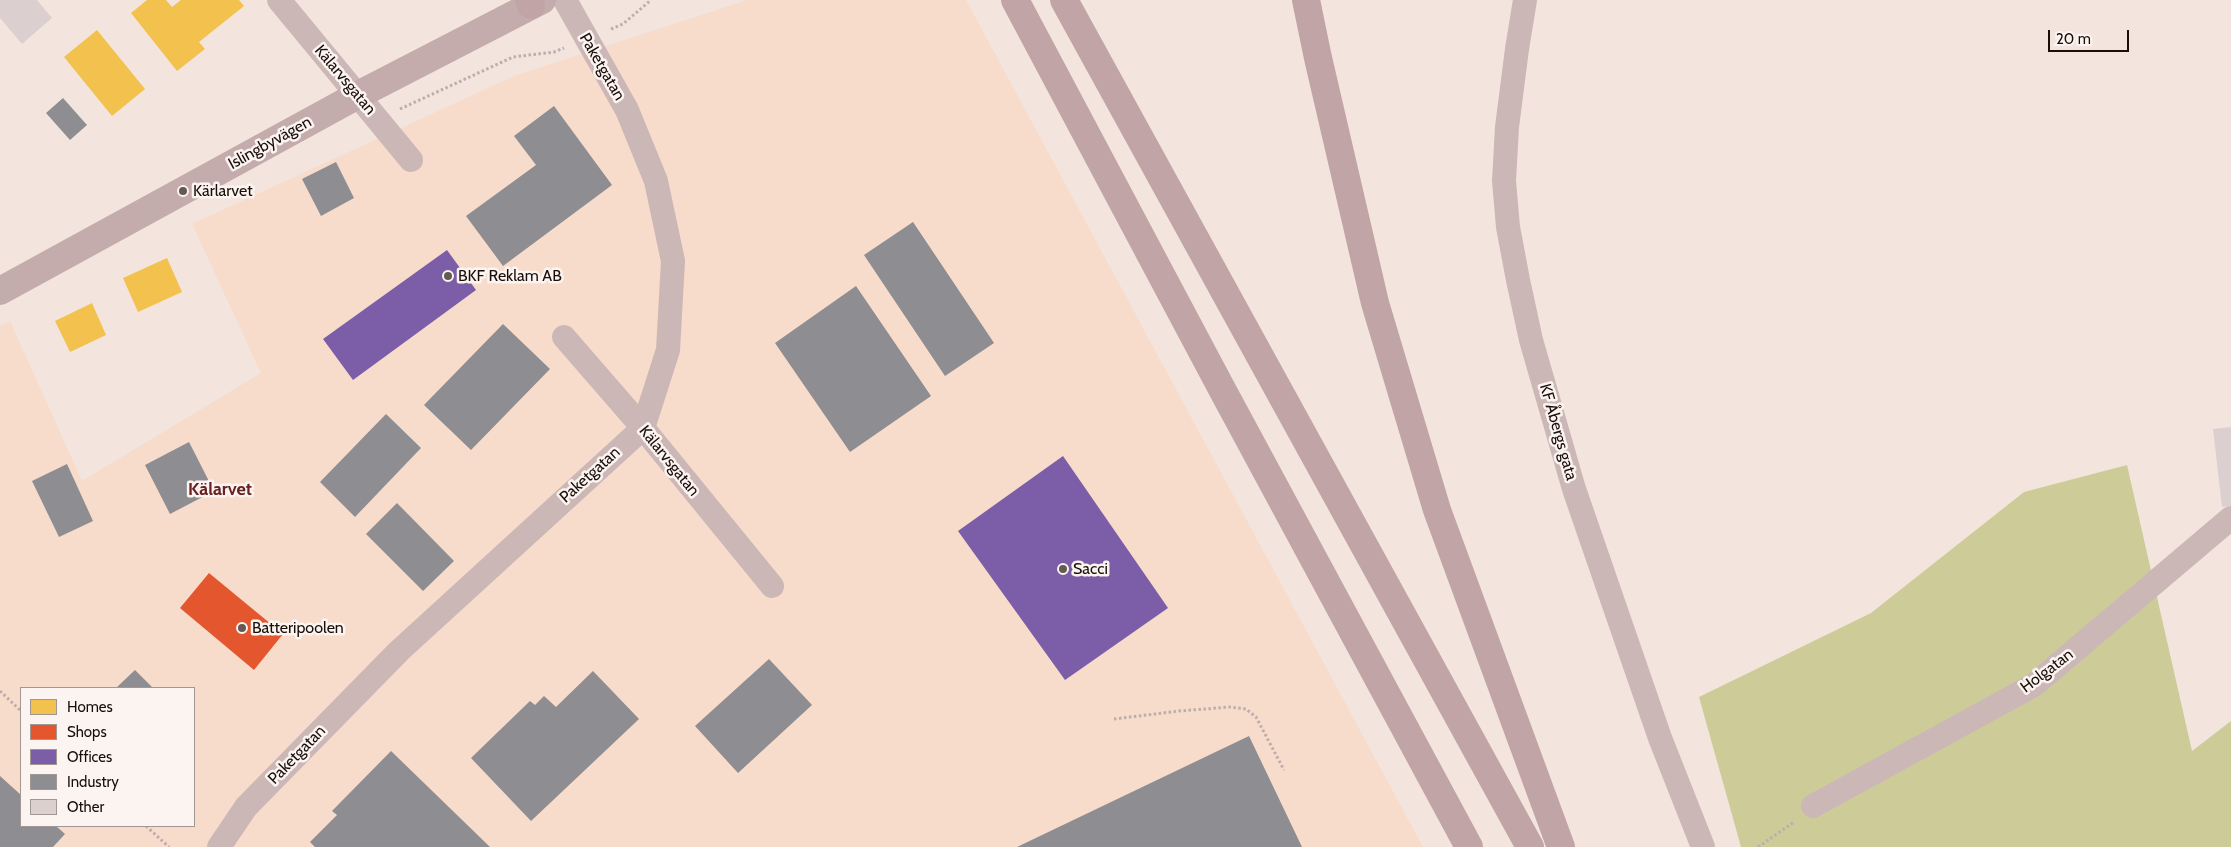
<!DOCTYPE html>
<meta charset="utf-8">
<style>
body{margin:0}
#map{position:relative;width:2231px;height:847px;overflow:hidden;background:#f3e5dd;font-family:Cabin,sans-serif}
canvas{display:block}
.legend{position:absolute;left:20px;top:687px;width:175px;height:140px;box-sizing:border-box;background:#fbf4f0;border:1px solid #a19893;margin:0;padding:6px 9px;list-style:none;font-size:15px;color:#190e08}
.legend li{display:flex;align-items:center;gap:10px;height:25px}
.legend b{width:25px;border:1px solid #a19893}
.scale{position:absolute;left:2048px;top:30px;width:81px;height:22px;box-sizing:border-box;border:2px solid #190e08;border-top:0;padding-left:6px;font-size:15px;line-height:18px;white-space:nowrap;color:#190e08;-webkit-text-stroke:4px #fbf4f0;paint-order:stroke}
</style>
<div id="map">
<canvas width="2231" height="847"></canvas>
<ul class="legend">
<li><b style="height:14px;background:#f2c14e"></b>Homes</li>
<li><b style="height:14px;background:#e4572e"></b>Shops</li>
<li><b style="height:14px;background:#7b5ea7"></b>Offices</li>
<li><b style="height:14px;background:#8d8d92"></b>Industry</li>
<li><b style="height:14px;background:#dccfcf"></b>Other</li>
</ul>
<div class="scale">20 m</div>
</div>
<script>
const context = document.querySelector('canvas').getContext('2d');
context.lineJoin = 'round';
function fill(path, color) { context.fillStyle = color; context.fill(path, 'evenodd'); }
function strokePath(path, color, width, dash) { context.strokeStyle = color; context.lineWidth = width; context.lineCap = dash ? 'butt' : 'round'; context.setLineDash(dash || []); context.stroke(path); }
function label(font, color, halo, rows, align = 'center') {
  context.font = font + ' Cabin,sans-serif'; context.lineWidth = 5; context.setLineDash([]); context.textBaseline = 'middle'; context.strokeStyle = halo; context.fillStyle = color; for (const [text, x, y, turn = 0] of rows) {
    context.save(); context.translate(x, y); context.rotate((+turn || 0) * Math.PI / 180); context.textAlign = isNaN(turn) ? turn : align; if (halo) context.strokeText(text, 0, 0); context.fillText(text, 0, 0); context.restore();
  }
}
const built = new Path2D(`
 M747,0H966L1423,847H0V326L10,321L82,481L261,373L192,224L514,76ZM21,688H194V826H21Z`);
const forest = new Path2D(`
 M2127,465L2192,751L2231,721V847H1741L1699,697L1871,613L2024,492Z`);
const homes = new Path2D(`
 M147,0H166L172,7L181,0H239L244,6L199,42L205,49L177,71L131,13Z
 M97,30L145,89L112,116L64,57Z
 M167,258L182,292L138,312L123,278Z
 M92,303L106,335L70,352L55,321Z`);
const shops = new Path2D(`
 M209,573L283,634L254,670L180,608Z`);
const offices = new Path2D(`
 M447,250L476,290L353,380L323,339Z
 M1063,456L1168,608L1065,680L958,531Z`);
const industry = new Path2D(`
 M63,98L87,125L70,140L46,113Z
 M554,106L612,185L503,266L466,216L536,165L514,136Z
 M336,162L354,198L321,216L302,179Z
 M913,222L994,343L945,376L864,255Z
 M856,286L931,396L850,452L775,343Z
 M503,324L550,369L471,450L424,405Z
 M386,414L421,448L355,517L320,482Z
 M189,442L214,491L170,514L145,465Z
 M67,464L93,521L59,537L32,481Z
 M397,503L454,561L423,591L366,534Z
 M769,659L812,705L738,773L695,726Z
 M135,670L153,688H116Z
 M593,671L639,719L531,821L471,758L530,701L535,705L544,696L556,707Z
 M1249,736L1302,847H1017Z
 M391,751L490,847H315L310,842L337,815L332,811Z
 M0,776L21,795V826H56L65,834L53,847H0Z`);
const building = new Path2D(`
 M0,0H37L52,18L22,44L0,18Z
 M2231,427V506L2222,507L2213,429Z`);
const path = new Path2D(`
 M611,29L623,24L651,0
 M400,109L513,57L554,52L564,48
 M0,691L21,711
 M1114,719L1179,711L1230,707L1246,709L1256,717L1284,770
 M146,826L169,847
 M1758,847L1794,822`);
const street = new Path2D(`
 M279,0L411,160
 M1525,0L1517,49L1507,127L1504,181L1508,227L1518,280L1531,340L1574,489L1660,738L1703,847
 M564,337L643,428L772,586
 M1813,806L2034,685L2231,518
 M219,847L246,807L399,651L643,428L668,350L673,261L656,181L627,110L565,0`);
const secondary = new Path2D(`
 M0,291L358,95L542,0`);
const highway = new Path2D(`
 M529,0L531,5
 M1015,0L1223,391L1469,847
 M1064,0L1530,847
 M1306,0L1318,58L1375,303L1437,510L1561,847`);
const markers = [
 [183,191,5,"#655953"],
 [448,276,5,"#655953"],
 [1063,569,5,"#655953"],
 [242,628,5,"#655953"]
];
const streetNames = [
 ["Paketgatan",602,67,60],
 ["Kälarvsgatan",345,80,50],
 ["Islingbyvägen",270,143,-29],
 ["KF Åbergs gata",1558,432,74],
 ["Kälarvsgatan",669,461,51],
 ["Paketgatan",590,475,-42],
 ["Holgatan",2047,671,-37],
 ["Paketgatan",297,755,-46]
];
const poiNames = [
 ["Kärlarvet",193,191],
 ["BKF Reklam AB",458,276],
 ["Sacci",1073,569],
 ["Batteripoolen",252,628]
];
const neighbourhoodNames = [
 ["Kälarvet",220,490]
];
fill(built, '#f7dbcb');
fill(forest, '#cdcc99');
fill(homes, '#f2c14e');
fill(shops, '#e4572e');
fill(offices, '#7b5ea7');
fill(industry, '#8d8d92');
fill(building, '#dccfcf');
strokePath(path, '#bdaeac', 3, [2.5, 2.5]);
strokePath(street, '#ccb7b7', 24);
strokePath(secondary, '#c5acac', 28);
strokePath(highway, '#c1a5a6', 28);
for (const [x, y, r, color] of markers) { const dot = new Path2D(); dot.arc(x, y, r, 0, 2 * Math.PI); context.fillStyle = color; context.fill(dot); strokePath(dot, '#fbf4f0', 2); }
label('16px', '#190e08', '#fbf4f0', streetNames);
label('16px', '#190e08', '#fbf4f0', poiNames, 'left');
label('bold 18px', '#682222', '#fbf4f0', neighbourhoodNames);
</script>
